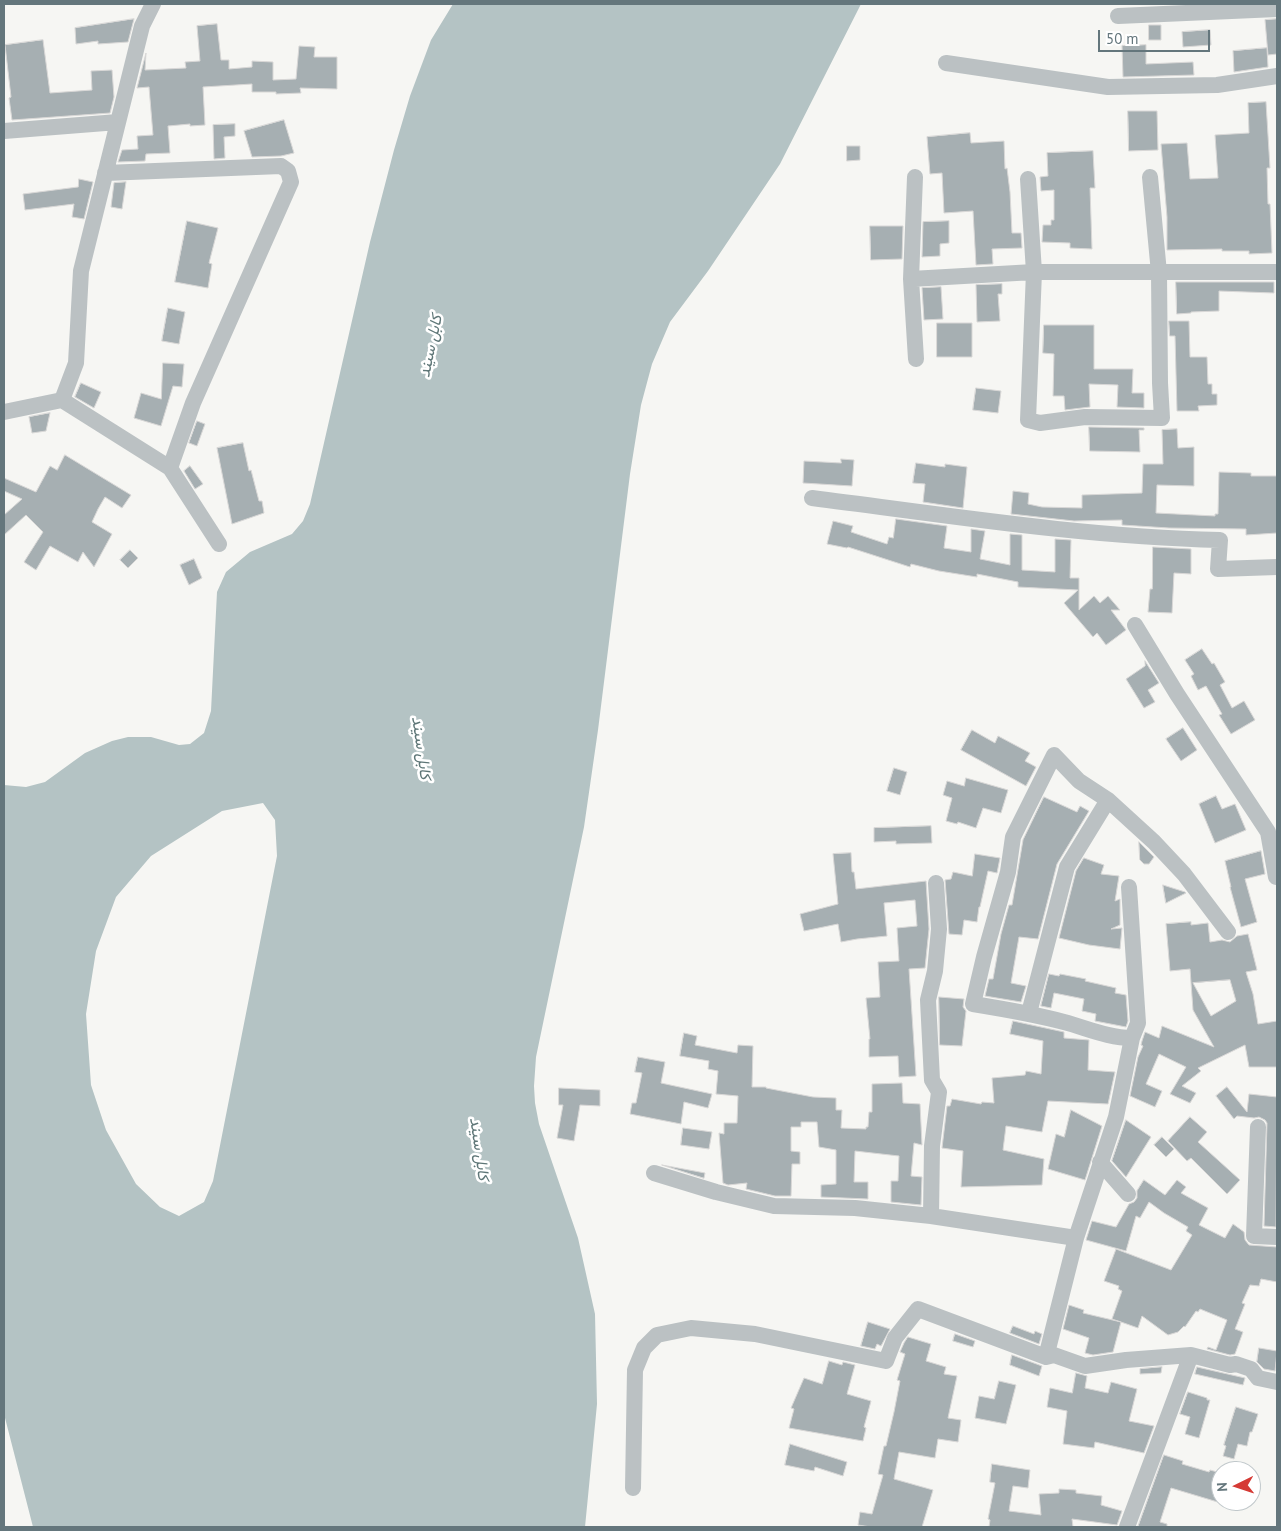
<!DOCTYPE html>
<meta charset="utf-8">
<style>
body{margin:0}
#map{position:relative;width:1281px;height:1531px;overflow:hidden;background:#f6f6f3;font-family:"PT Sans",sans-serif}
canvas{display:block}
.frame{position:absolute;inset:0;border:5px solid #64767c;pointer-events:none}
.north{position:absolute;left:1211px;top:1461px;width:50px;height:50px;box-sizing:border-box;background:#fff;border:1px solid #c1c8cb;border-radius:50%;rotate:266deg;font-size:14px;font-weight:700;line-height:20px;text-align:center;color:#64767c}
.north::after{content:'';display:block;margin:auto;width:18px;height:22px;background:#d53a35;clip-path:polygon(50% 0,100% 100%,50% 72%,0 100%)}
.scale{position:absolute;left:1098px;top:30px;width:112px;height:22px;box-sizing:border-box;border:2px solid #64767c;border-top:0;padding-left:6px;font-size:15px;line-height:18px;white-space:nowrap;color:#64767c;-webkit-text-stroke:4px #fff;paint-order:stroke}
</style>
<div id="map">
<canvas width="1281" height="1531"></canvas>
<div class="frame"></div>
<div class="north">N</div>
<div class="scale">50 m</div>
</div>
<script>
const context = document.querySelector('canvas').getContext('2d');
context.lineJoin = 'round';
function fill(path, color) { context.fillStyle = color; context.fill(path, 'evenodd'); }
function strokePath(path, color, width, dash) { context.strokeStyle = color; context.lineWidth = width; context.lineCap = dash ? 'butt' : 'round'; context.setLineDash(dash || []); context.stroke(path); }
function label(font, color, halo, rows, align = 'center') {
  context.font = font + ' "PT Sans",Vazirmatn,sans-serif'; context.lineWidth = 5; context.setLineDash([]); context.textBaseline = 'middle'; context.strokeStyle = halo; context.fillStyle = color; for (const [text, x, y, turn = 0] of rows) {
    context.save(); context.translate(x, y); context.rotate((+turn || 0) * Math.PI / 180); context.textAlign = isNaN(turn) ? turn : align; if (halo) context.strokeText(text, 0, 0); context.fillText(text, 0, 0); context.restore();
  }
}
const water = new Path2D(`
 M453,4H861L780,164L708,271L670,322L652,364L641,405L630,474L598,730L584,827L536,1057L534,1086L535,1103L539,1124L578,1238L595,1314L597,1404L585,1527H33L4,1414V785L26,787L45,782L85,753L112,741L128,737H151L179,745L190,744L204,733L211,711L217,592L226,572L250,552L292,534L303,521L310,504L370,242L394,150L410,96L431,40ZM263,803L275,820L277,856L213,1181L204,1202L179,1216L160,1207L136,1184L106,1130L91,1085L86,1014L96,951L116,897L151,856L222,811Z`);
const building = new Path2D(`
 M134,19L128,42L98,44V41L76,44L75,28Z
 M1277,19V54L1268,55L1265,20Z
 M217,24L221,60H229V69L252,67V61L273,62V80L296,79L299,46L315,47L314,57H337V89L300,88L301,93L276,94V92H252V84L203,87L205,125L190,126V124L168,126L170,153L146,154L145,161L118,162L122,150L138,149L137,136L153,135L149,87L137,88L146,53L145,70L186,68L185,62L200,61L197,26Z
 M1149,25H1161V40H1149Z
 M1210,30L1211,45L1183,47L1182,32Z
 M43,40L50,93L92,90L91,71L112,70L114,97L110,113L12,120L9,98L11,97L5,45Z
 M1146,45V64L1193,62L1194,75L1123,77L1122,46Z
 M1267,48L1268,67L1234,72L1233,51Z
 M1266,102L1270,168H1267L1268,204H1270L1272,253L1249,254V251H1222V249L1167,250V217L1161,144L1187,143L1190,179L1218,178L1215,135L1249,133L1248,103Z
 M1128,111H1157L1158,150L1129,151Z
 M284,120L294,153L281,156L252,157L244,131Z
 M235,124V136L224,137L225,158L214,159L213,125Z
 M970,133L971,143L1004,141L1005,169L1007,168L1010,192L1012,233H1021L1022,248L992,249L993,264L976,265L973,211L944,213L942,173L930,174L927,137Z
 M847,146H860V160L847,161Z
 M1093,151L1095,188H1090L1092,249L1070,248V243L1042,242L1043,225H1051V220H1054V190L1041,191L1040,177L1048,176L1047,153Z
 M79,179L93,182L84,219L72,217L74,204L25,210L23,194L78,187Z
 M126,182L122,209L111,207L114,183Z
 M187,221L218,228L209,263L212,264L208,288L175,282Z
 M949,221V243L940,244V256L922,257L923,222Z
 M870,226H903L902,259L871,260Z
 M1176,282H1274V293L1219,291V311L1191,312V313L1177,314Z
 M1002,284V294H998L1000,321L977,322L976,285Z
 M941,287L943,319L924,320L922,288Z
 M168,308L185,312L179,344L162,341Z
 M1169,321H1189L1190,357H1207L1208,384H1212V394H1217V405L1198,406L1199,411H1177L1175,336H1170Z
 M937,323H972V357H937Z
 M1044,325H1094V369H1133L1132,393H1144V408L1117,407L1118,385L1089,384L1090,407L1065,410L1064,396H1053L1054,354L1043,353Z
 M163,363L184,364L182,387L173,386L161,426L134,418L141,393L161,399Z
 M81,383L101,392L94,408L75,397Z
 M976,388L1001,391L998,413L973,410Z
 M50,413L46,431L32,433L29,417Z
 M197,421L205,424L197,446L189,443Z
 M1089,427L1144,428V430H1139L1140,452L1090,451Z
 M1177,429L1178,448L1194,447V486L1157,485L1156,513L1215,516V514H1218L1219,472L1251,473V476H1277V533L1246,535V529L1169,528L1122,525V520L1074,521L1011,514L1013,491L1029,493L1028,504L1042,507L1082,508V495L1142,493L1143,464H1163L1162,430Z
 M243,443L249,471L251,470L259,501H262L264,513L232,524L217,448Z
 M65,455L131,495L122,508L105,497L98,509L92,522L112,534L94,567L83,552L78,562L50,546L36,570L24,562L43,532L26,515L4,535V515L22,499L4,491V478L36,492L50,466L57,470Z
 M841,459L854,460L852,486L803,483L804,461L841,463Z
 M916,463L945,467V464L967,467L963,508L923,502L925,484L913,483Z
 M190,466L203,484L195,489L184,471Z
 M896,519L947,526L944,548L971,552V529L985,531L980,559L1010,565V534L1022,535V570L1055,572V539L1071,540L1070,578H1079V610L1094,596L1100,603L1108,596L1120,610H1111L1126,630L1106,645L1097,633L1093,637L1064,603L1078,590L1018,587V582L977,574V577L939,571L911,564L910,567L848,547L847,548L827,544L833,521L853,526L851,532L887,544L889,537L893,538Z
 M1153,547L1191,549V574L1174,573L1172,613L1148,612L1150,589H1152Z
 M130,550L138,558L128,568L120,560Z
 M194,559L202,578L189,585L180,565Z
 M1202,649L1212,664L1214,663L1225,682L1220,685L1232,708L1244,701L1255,720L1231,734L1219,715L1222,714L1206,686L1198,690L1191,676L1194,674L1185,660Z
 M1145,661L1159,683L1148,690L1155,702L1144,708L1126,679L1145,666Z
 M1183,728L1197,750L1181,761L1166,739Z
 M972,730L995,743L998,736L1030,753L1025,761L1036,767L1026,786L961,750Z
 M894,768L907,772L900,795L887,791Z
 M966,778L1008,790L1001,813L983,808L976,828L958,822L957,824L946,821L952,798L943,795L947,781L964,786Z
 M1216,796L1222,809L1235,804L1246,830L1215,843L1199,804Z
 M1044,797L1077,812L1080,806L1089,811L1057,864L1038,939L1019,937L1011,983L1026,986L1021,1002L985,996L989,979H993L1001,934L1009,905H1012L1023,840Z
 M931,826L932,843L896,844V841L874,842V828Z
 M1139,842L1154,857L1149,864H1144L1140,860Z
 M1261,851L1265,874L1245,879L1257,922L1241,927L1230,887H1231L1225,861Z
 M851,853L852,872H854L856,889L926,881L929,929L925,968L909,969L916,1076L899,1077L898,1056L869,1057V1039H870L866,998L880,997L878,962L899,961L897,928L917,926L915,900L884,903L887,936L857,939L841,942L838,924L804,931L800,914L838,904L833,854Z
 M975,854L1000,858L997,873L988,871L980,907H979L977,922L964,920L962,935L949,934L945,880L951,879L953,872L972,876Z
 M1084,858L1104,865L1101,874L1119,876L1115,901L1120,899V925L1111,929L1122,928L1120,949L1089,945L1059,938L1076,871Z
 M1163,885L1185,892L1186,893L1166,903Z
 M1191,922V925L1208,923L1210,942L1222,940L1230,942L1237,936L1248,934L1257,970L1246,972L1253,994L1258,1024L1277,1021V1067H1249L1245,1045L1198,1068L1201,1071L1182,1086L1196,1093L1190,1103L1170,1094L1186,1067L1159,1054L1146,1084L1162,1091L1155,1107L1130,1096L1138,1057L1143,1046L1141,1045L1142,1041L1145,1032L1159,1038L1162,1026L1214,1047L1193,1010L1190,969L1170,971L1166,924ZM1230,980L1236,1001L1211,1016L1193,983Z
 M1049,974L1059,976L1060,974L1086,979L1085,981L1116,988L1115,993L1126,995L1128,1021L1126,1027L1095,1021L1096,1014L1082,1011L1084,999L1054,993L1051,1008L1041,1006Z
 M939,997L964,999L963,1007L966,1011L962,1046L940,1045Z
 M1013,1021L1064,1032V1038L1089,1040L1088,1070L1115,1072L1108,1104L1048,1101L1042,1132L1006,1126L1003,1150L1044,1159L1042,1185L961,1187L963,1151L942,1148L947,1106H950L952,1099L981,1104L982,1102L994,1103L992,1078L1025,1075L1026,1071L1041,1074L1043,1041L1010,1034Z
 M684,1033L697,1036L695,1045L737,1053L738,1045L753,1046L752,1087H766V1088L813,1097L836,1098V1110H842L841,1128L866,1129V1127H868L869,1112H872V1084L902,1083L903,1103L920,1104L922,1145L914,1143L911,1176L922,1177L921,1205L891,1202V1181H898L899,1156L855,1151L854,1182H868V1199L821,1197V1185L836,1184V1150L819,1147L817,1122H801V1127H791V1151L800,1152V1164H792L791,1196H775L746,1189L747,1183L728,1185L723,1183L719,1133L724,1134V1123H737L738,1096L716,1094L718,1071L708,1069L709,1061L680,1056Z
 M638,1057L665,1062L661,1083L712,1094L708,1108L684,1102L681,1124L630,1114L632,1103H636L642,1073L635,1072Z
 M1227,1087L1247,1112L1249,1094L1277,1097L1276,1227L1264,1226L1267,1123L1265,1120L1259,1117L1254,1118L1237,1116L1234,1119L1216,1096Z
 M559,1088L600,1090V1106L580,1105L574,1141L557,1138L563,1105H559Z
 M1071,1110L1102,1126L1085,1180L1048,1169L1056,1134L1064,1137Z
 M1190,1117L1207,1132L1198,1142L1240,1180L1227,1194L1191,1158L1187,1161L1168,1141Z
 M1126,1120L1151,1137L1126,1177L1112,1161Z
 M683,1128L712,1132L709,1149L681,1145Z
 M1162,1137L1174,1149L1166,1157L1154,1145Z
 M662,1165L705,1173L704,1178Z
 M1144,1180L1165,1195L1177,1180L1186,1187L1181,1193L1208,1208L1199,1225L1225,1238L1233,1224L1244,1232L1245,1240L1249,1245L1277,1247V1282L1261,1279L1259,1286L1250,1285L1242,1303L1245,1304L1235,1329L1243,1332L1235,1354L1230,1355L1207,1349L1208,1347L1216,1350L1227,1320L1200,1309L1198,1312L1196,1311L1185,1327L1184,1326L1178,1332L1168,1335L1142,1316L1138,1328L1121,1322L1113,1352L1093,1355L1085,1353L1089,1338L1063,1329L1069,1305L1084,1310L1083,1313L1121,1322L1112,1319L1122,1291L1118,1289L1119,1286L1104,1281L1116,1249L1171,1270L1192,1235L1186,1231L1188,1227L1164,1213L1149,1202L1140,1218L1136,1216L1126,1251L1086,1240L1092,1221L1116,1227L1129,1204L1134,1202L1137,1198V1191Z
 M868,1322L890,1329L881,1346L877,1344L875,1349L861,1346Z
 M1013,1326L1034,1334L1035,1331L1042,1334L1039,1344L1010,1333Z
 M955,1334L975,1341L973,1347L953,1341Z
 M908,1337L931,1344L926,1361L946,1367L944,1374L957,1376L948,1418L961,1420L958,1442L938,1439L935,1458L899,1452L894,1479L933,1490L922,1527H871L858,1525L860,1512L872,1514L883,1475L878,1474L884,1446H886L894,1412L900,1381L897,1380L905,1354L900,1352L904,1343Z
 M1259,1348L1277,1351L1275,1371L1264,1369L1257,1362Z
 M1012,1355L1042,1366L1039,1376L1010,1365Z
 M829,1361L842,1365L843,1362L855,1365L847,1394L871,1401L864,1427L866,1428L863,1441L789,1428L794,1409L791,1408L804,1378L822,1384Z
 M1162,1367L1161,1373L1140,1374V1369Z
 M1197,1367L1245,1378L1243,1385L1195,1374Z
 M1076,1373L1087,1376L1085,1388L1108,1393L1111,1382L1137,1389L1129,1421L1154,1426L1144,1453L1095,1442L1094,1448L1063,1444L1067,1411L1047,1407L1050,1388L1072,1393Z
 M999,1381L1016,1385L1006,1424L975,1418L979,1396L994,1399Z
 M1188,1392L1207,1398V1400H1210L1199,1438L1185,1434L1190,1417L1180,1414Z
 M1236,1407L1258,1414L1252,1432H1250L1247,1446L1238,1444L1234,1459L1223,1456L1226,1446L1224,1445Z
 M790,1444L847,1462L843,1476L815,1467L814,1471L785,1465Z
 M1164,1455L1183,1461L1182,1464L1209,1472L1210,1470L1221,1473V1503L1171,1488L1160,1522L1167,1524V1527H1138Z
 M992,1464L1030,1470L1028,1488L1013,1486L1009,1511L1041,1515L1039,1494L1059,1493V1489L1076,1490V1493L1102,1496L1101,1505L1122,1511L1117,1525L1072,1519L1073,1527H989L990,1520L988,1519L995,1483L990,1482Z`);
const minor = new Path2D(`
 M1118,16L1277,9
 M946,63L1108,87L1217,85L1277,76
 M4,131L118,122
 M105,173L281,166L288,171L291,182L193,403L170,468
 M915,177L911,279L916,359
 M1028,179L1034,272L1028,420L1040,423L1085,417L1162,418L1160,383L1159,273L1150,177
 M911,279L1034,272H1277
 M62,400L170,468L219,544
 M4,412L62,400L76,363L81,271L142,26L153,4
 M812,498C947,515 1083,537 1220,540L1218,569L1277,567
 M1135,625L1177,694L1268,832L1276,877L1277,876
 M1129,887L1138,1023L1132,1038
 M1029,1013L1067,867L1108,800
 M1258,1127L1254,1236L1277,1237
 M1100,1162L1128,1194
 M654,1173L716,1192L774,1206L855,1208L931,1216L1076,1238
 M931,1216L932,1146L939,1092L932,1080L928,1000L935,971L939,929L936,883
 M1046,1357L1076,1238L1116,1117L1132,1038C1108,1038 1087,1028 1064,1022C1034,1014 1004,1009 973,1004L984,957L1008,872L1013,837L1054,755L1079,781L1108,800L1154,842L1184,874L1228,932
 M633,1488L635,1370L644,1348L657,1335L691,1328L755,1334L886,1361L895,1338L918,1309L1046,1357L1054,1355L1085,1366L1126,1360L1191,1355L1230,1365L1236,1364L1251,1369L1258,1378L1277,1382
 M1127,1527L1191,1355`);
const waterNames = [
 ["کابل سيند",431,346,-78],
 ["کابل سيند",421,748,82],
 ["کابل سيند",479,1149,82]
];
fill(water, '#b4c3c4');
fill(building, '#a6afb2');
strokePath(building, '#d8d7d6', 1);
strokePath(minor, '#bbc1c3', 16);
label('italic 16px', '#5e7677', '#fff', waterNames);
</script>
